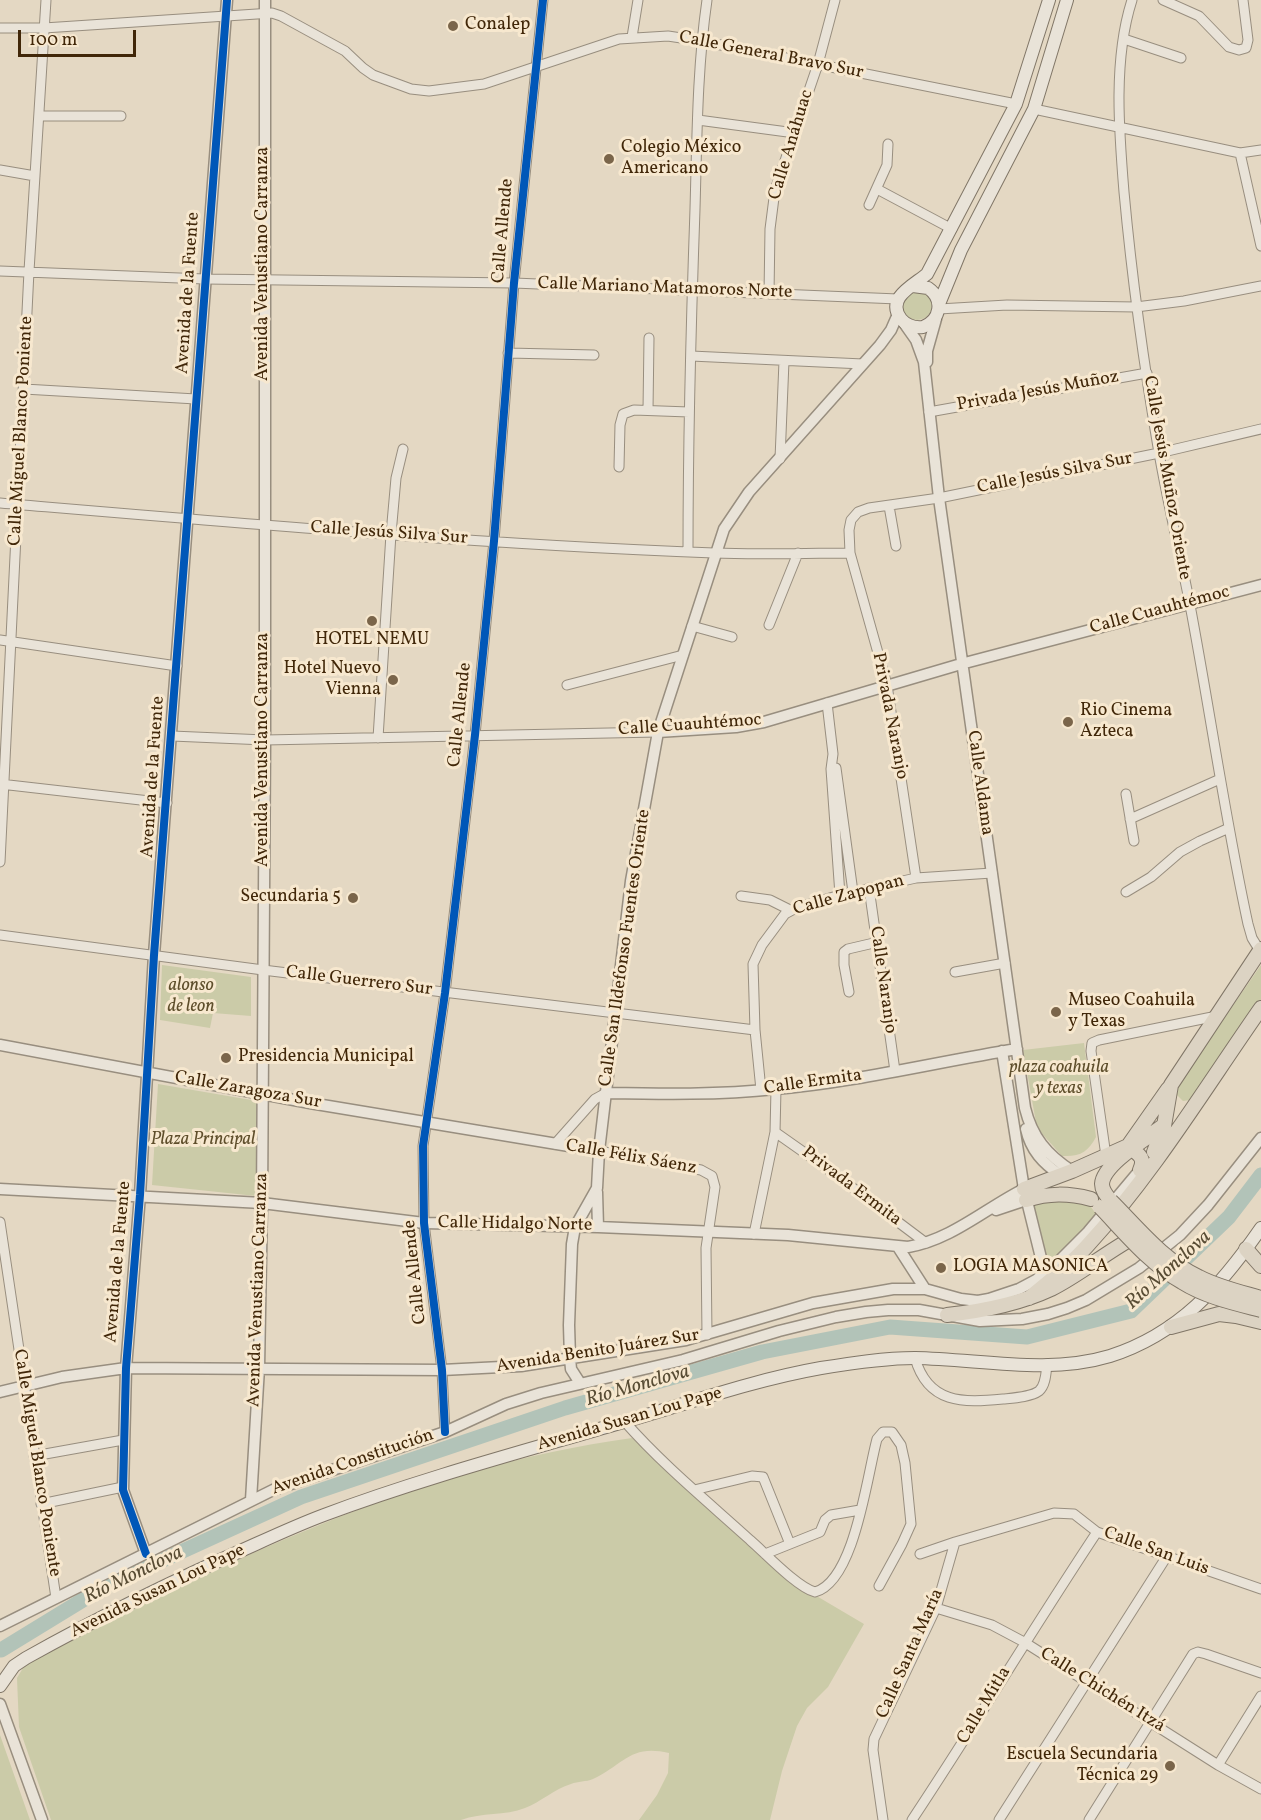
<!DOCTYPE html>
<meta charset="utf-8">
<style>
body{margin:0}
#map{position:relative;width:1261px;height:1820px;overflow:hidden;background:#e4d8c3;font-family:Vollkorn,serif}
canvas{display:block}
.scale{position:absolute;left:18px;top:30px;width:118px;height:27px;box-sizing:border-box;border:3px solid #412709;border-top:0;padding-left:8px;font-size:18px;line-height:21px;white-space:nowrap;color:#412709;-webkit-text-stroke:4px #f7e8cf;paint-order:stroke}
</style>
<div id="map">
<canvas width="1261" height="1820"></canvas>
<div class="scale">100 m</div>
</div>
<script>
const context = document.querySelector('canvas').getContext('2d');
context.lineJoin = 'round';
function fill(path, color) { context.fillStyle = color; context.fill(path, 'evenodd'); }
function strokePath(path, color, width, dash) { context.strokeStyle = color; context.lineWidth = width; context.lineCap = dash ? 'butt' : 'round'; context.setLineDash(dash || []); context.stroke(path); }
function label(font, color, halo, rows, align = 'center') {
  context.font = font + ' Vollkorn,serif'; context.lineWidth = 6; context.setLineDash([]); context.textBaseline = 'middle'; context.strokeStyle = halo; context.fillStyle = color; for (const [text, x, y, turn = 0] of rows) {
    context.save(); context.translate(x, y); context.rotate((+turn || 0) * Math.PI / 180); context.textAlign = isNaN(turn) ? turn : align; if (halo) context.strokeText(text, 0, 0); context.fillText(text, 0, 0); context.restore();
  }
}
const green = new Path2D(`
 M902 305a15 15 0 1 1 30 0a15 15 0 1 1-30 0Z
 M162,965L251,977V1016L213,1013L210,1028L160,1020Z
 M1261,965V1000L1191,1100L1183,1101L1176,1094V1088Z
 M1084,1043L1096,1137C1088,1152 1080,1157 1062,1156L1037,1128L1023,1050Z
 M158,1084L257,1101L256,1196L152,1185Z
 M1063,1198L1088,1203L1097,1215L1084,1231L1048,1264L1033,1207L1036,1202Z
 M632,1438L784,1573L803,1588L864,1624L828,1687L807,1708L797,1726L782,1771L770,1820H639L657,1795L668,1773L669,1753C630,1744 625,1764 593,1779C586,1782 578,1781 571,1784C554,1789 541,1802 525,1808C505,1816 482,1812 461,1820H51L19,1727L17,1678L23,1668L29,1663C219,1564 417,1467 632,1438Z
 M0,1735L30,1820H0Z`);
const river = new Path2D(`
 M1,1650L104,1587L301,1497L565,1408L762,1352L890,1327L1027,1337L1131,1311L1229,1217L1261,1175`);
const minor = new Path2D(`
 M1132,0C1113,59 1119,131 1124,192C1132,279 1144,366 1159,453C1168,504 1180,554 1190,605C1210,711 1225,818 1248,924L1252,938L1260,951
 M1163,0L1199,16L1229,47L1239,50L1246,48L1248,40L1243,0
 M0,28H44L272,13L281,16L345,51L363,68L373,75L411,89L429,91L484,84L619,39L668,36L701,41L1016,104
 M632,37L638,0
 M1124,39L1181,58
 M1034,109L1240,153L1261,150
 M40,116H121
 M698,120L795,133
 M1240,153L1261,246
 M0,170L35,176
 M877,189L952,229
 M869,205L887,165L888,144
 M0,271L205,279L514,283L898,299
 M769,294L770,229L775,190L818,64L835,0
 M939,309L1007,305L1136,307L1184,301L1261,286
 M508,353L594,355
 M691,356L863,364
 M24,389L196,399
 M648,410L649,338
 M929,412L1147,373
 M780,459L784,361
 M619,467L620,425L623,414L634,410L689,412
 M0,503C238,523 476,544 714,553C760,555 805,553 850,553
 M889,506L896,546
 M688,552C688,437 691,323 695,209C697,140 697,69 707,0
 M769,625L798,553
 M692,626L732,637
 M0,640L177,666
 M567,685L683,655
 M827,703L833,754L831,769L840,895
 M172,736L265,740L658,732
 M378,738L391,534L396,478L403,449
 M836,768L853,892
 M0,784L167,803
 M1126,794L1134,841
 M1130,819L1220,779
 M0,862L29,271L46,0
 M916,878L887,685L850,553L849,530L851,520L858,512L869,508L939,498L1159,453L1261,429
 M869,888L895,1071
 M1126,892L1151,877L1180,852L1200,841L1229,828
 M741,896L770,900L790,910
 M0,935L263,970L755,1030
 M955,972L1005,963
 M849,992L844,965V952L848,949L878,942
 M761,1090L755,1030L753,964L762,945L785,914L796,908L840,895L916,878L992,873
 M775,1132L829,1170L926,1243
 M555,1144L595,1099L606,1093
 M599,1151L701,1170L712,1176L715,1187L706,1248L707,1335
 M1106,1156L1091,1051L1092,1043L1099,1040L1217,1016
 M0,1222L56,1598
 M754,1234L775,1132L776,1089
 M915,1358C928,1404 963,1403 1003,1399C1013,1398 1031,1397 1039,1391C1046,1385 1046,1372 1047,1364
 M625,1422C663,1465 707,1501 750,1540C765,1553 797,1587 815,1592C855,1581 867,1475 877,1439L883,1432H892L901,1445L905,1463L911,1524L902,1544L879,1586
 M445,1432L442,1370L424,1223L423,1146L445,993L475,735L494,541L514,283L543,0
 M34,1456L123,1440
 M694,1490L752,1476L763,1477L790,1544L820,1532L825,1520L831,1515L860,1510
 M41,1504L123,1487
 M765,1554L790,1544
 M920,1554L955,1542L1054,1513L1074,1514L1097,1532L1261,1589
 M936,1608L992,1625L1024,1642L1218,1765L1261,1789
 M1218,1765L1261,1696
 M883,1820L873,1750L874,1739L936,1608L955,1542
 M912,1820C975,1725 1034,1627 1097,1532
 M999,1820L1167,1556
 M1089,1820L1193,1654L1198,1652L1206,1654L1261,1673`);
const tertiary = new Path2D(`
 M904,323L916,340L924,362L939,498L1025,1108C1032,1137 1047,1155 1072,1171
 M927,362V351L936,319
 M658,732L736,727L764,722L961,664L1261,585
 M0,1045L310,1103L599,1151
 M1002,1051L1024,1189L1045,1274
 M606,1093C662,1094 719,1095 775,1089C856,1082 936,1062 1017,1049
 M1026,1129C1031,1151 1043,1163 1060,1175
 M0,1189L262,1203L424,1223L598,1227L788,1235L908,1247C951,1240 986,1208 1024,1189
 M597,1192L598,1227
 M996,1210L1026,1200
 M898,1247L925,1289
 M580,1383L571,1369L570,1358L569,1325L572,1244L575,1227L597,1188L599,1151L631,881L658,732L724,529L749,492L880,345L891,330L898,314
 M0,1392L62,1377L126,1368L442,1370L521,1366L686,1340L813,1303L893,1289H925L961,1299L978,1301L989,1299L1019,1289L1036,1280L1056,1264L1088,1232L1140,1170
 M251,1500L259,1368L262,1203L265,740V0
 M146,1554L123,1490L126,1368L140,1195L154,955L227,0
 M0,1626L273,1490L445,1432L506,1404L541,1393L683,1360L779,1331L836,1317L866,1312L888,1310H919L980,1321L1022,1319L1048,1314L1067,1308L1086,1300L1139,1268L1180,1235L1208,1205L1261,1138
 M0,1704L42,1820`);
const secondary = new Path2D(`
 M913,286L928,288C944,299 941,320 923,327C914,328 907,326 901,319C885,298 914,285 927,274L1016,104L1049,0
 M939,304L961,250L1034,109L1067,0
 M0,1686L14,1666L26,1658C101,1616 177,1579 256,1544C278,1534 300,1524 324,1515C420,1479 521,1452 620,1423C686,1404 753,1380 821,1368C852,1363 884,1358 915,1358C979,1359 1047,1375 1110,1356C1179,1334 1221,1286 1261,1228`);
const primary = new Path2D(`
 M1128,1146L1168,1089
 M1154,1152L1164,1126L1171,1085L1261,949
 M1024,1189L1072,1171L1128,1146C1138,1154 1146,1157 1140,1170
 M1026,1200C1049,1193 1068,1193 1091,1199
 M1111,1201C1107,1196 1102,1191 1102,1184C1103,1164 1149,1137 1164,1125
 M1246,1249L1261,1266
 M1029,1298C1049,1282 1070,1265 1087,1246C1153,1174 1205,1088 1261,1008
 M947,1315C983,1311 1019,1304 1051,1289C1079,1275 1104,1254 1131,1239
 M1171,1327L1219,1314L1236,1316L1261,1322`);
const primaryBridge = new Path2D(`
 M1111,1201C1138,1228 1164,1261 1199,1277C1218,1287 1240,1292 1261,1298
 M1100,1207C1125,1233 1150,1264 1182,1282C1206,1297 1234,1303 1261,1310`);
const cycleway = new Path2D(`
 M445,1432L442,1370L424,1223L423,1146L445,993L475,735L494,541L514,283L543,0
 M146,1554L123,1490L126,1368L140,1195L154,955L227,0`);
const markers = [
 [453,26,6,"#7a654a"],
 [609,159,6,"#7a654a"],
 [372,621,6,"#7a654a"],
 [393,680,6,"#7a654a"],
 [1068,722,6,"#7a654a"],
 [353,898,6,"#7a654a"],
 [1056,1012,6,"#7a654a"],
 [226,1058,6,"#7a654a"],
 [941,1268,6,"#7a654a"],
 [1170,1766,6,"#7a654a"]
];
const poiNames = [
 ["Conalep",465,26],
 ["Colegio México",621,149],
 ["Americano",621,170],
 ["HOTEL NEMU",372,641,"center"],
 ["Hotel Nuevo",381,670,"right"],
 ["Vienna",381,691,"right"],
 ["Rio Cinema",1080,712],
 ["Azteca",1080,733],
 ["Secundaria 5",341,898,"right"],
 ["Museo Coahuila",1068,1002],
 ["y Texas",1068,1023],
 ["Presidencia Municipal",238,1058],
 ["LOGIA MASONICA",953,1268],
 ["Escuela Secundaria",1158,1756,"right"],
 ["Técnica 29",1158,1777,"right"]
];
const streetNames = [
 ["Calle General Bravo Sur",771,56,11],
 ["Calle Anáhuac",792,145,-73],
 ["Calle Allende",504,231,-85],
 ["Avenida Venustiano Carranza",264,264,-90],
 ["Calle Mariano Matamoros Norte",665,289,2],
 ["Avenida de la Fuente",189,293,-86],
 ["Privada Jesús Muñoz",1038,392,-10],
 ["Calle Miguel Blanco Poniente",22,431,-87],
 ["Calle Jesús Silva Sur",1055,474,-11],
 ["Calle Jesús Muñoz Oriente",1166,478,80],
 ["Calle Jesús Silva Sur",389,534,4],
 ["Calle Cuauhtémoc",1160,611,-15],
 ["Calle Allende",461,715,-84],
 ["Privada Naranjo",889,716,79],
 ["Calle Cuauhtémoc",690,726,-4],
 ["Avenida Venustiano Carranza",264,750,-90],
 ["Avenida de la Fuente",154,777,-86],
 ["Calle Aldama",979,783,82],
 ["Calle Zapopan",849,896,-15],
 ["Calle San Ildefonso Fuentes Oriente",626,948,-82],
 ["Calle Naranjo",882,980,82],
 ["Calle Guerrero Sur",359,982,7],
 ["Calle Ermita",813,1083,-8],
 ["Calle Zaragoza Sur",248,1091,10],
 ["Calle Félix Sáenz",631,1158,10],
 ["Privada Ermita",851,1187,37],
 ["Calle Hidalgo Norte",515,1225,1],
 ["Avenida de la Fuente",119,1262,-85],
 ["Calle Allende",416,1272,-96],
 ["Avenida Venustiano Carranza",259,1290,-88],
 ["Avenida Benito Juárez Sur",598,1352,-9],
 ["Avenida Susan Lou Pape",630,1420,-16],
 ["Calle Miguel Blanco Poniente",36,1463,81],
 ["Avenida Constitución",353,1463,-19],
 ["Calle San Luis",1156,1552,20],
 ["Avenida Susan Lou Pape",158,1592,-26],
 ["Calle Santa María",911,1654,-66],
 ["Calle Chichén Itzá",1102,1691,32],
 ["Calle Mitla",985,1706,-59]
];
const parkNames = [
 ["alonso",191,987],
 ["de leon",191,1008],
 ["plaza coahuila",1059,1069],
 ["y texas",1059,1090],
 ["Plaza Principal",203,1141]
];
const waterNames = [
 ["Río Monclova",1169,1271,-42],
 ["Río Monclova",638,1387,-16],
 ["Río Monclova",134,1576,-26]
];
fill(green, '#cbcba8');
strokePath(river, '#b2c3b8', 15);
strokePath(minor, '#988e7f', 11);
strokePath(tertiary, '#988e7f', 13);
strokePath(secondary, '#807667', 14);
strokePath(primary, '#807667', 16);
strokePath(minor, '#e9e3d8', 9);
strokePath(tertiary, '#e9e3d8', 10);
strokePath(secondary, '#e9e3d8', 12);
strokePath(primary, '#dcd3c3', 14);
strokePath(primaryBridge, '#807667', 16, []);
strokePath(primaryBridge, '#dcd3c3', 14);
strokePath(cycleway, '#0057b8', 8);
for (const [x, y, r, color] of markers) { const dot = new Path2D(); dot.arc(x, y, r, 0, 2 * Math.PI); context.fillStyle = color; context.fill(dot); strokePath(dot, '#f7e8cf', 2); }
label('18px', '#412709', '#f7e8cf', poiNames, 'left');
label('18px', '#412709', '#f7e8cf', streetNames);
label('italic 18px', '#5e4e2b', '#f7e8cf', parkNames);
label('italic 20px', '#584c34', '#f7e8cf', waterNames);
</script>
